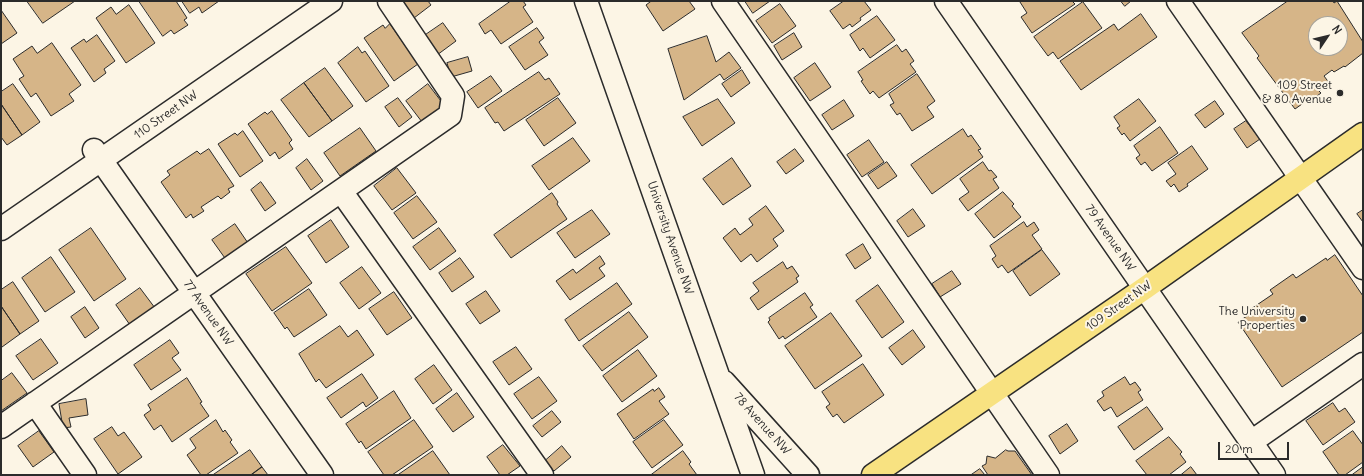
<!DOCTYPE html>
<style>
body{margin:0}
#map{position:relative;width:1364px;height:476px;overflow:hidden;background:#fcf5e5;font-family:Delius,sans-serif}
canvas{display:block}
.frame{position:absolute;inset:0;border:2px solid #2b2b2b;pointer-events:none}
.north{position:absolute;left:1308px;top:16px;width:40px;height:40px;box-sizing:border-box;background:#fcf5e5;border:1px solid #a8a49b;border-radius:50%;rotate:55deg;font-size:11px;font-weight:700;line-height:16px;text-align:center;color:#2b2b2b}
.north::after{content:'';display:block;margin:auto;width:14px;height:18px;background:#2b2b2b;clip-path:polygon(50% 0,100% 100%,50% 72%,0 100%)}
.scale{position:absolute;left:1218px;top:442px;width:71px;height:18px;box-sizing:border-box;border:2px solid #2b2b2b;border-top:0;padding-left:5px;font-size:12px;line-height:14px;white-space:nowrap;color:#2b2b2b;-webkit-text-stroke:3px #fcf5e5;paint-order:stroke}
</style>
<div id="map">
<canvas width="1364" height="476"></canvas>
<div class="frame"></div>
<div class="north">N</div>
<div class="scale">20 m</div>
</div>
<script>
const context = document.querySelector('canvas').getContext('2d');
context.lineJoin = 'round';
function fill(path, color) { context.fillStyle = color; context.fill(path, 'evenodd'); }
function strokePath(path, color, width, dash) { context.strokeStyle = color; context.lineWidth = width; context.lineCap = dash ? 'butt' : 'round'; context.setLineDash(dash || []); context.stroke(path); }
function label(font, color, halo, rows, align = 'center') {
  context.font = font + ' Delius,sans-serif'; context.lineWidth = 4; context.setLineDash([]); context.textBaseline = 'middle'; context.strokeStyle = halo; context.fillStyle = color; for (const [text, x, y, turn = 0] of rows) {
    context.save(); context.translate(x, y); context.rotate((+turn || 0) * Math.PI / 180); context.textAlign = isNaN(turn) ? turn : align; if (halo) context.strokeText(text, 0, 0); context.fillText(text, 0, 0); context.restore();
  }
}
const building = new Path2D(`
 M27,1H75L43,23Z
 M139,1H176L187,18L184,20L188,25L174,34L171,30L163,36Z
 M182,1H219L202,13L199,7L190,13Z
 M402,1H428L431,5L414,18Z
 M511,1H523L526,5L523,7L533,22L501,44L491,30L485,34L479,24Z
 M649,1H689L695,9L663,31L646,5L650,2Z
 M745,1H770L753,13Z
 M844,1H864L871,10L860,18L861,20L852,27L850,24L843,29L830,11Z
 M1022,1H1072L1075,4L1032,33L1021,17L1027,13L1020,2Z
 M1121,1H1131L1125,6Z
 M1288,1H1333L1334,3L1337,1L1363,42V53L1345,67L1344,66L1334,72L1332,70L1324,76L1330,84L1319,91L1321,93L1313,99L1312,97L1295,109L1257,58L1259,56L1242,33ZM1316,24H1340V48H1316Z
 M1083,2L1102,28L1058,59L1053,52L1048,56L1034,37Z
 M780,4L796,26L772,43L756,21Z
 M129,5L155,43L126,63L96,18L111,7L116,14Z
 M1,10L17,33L1,44Z
 M1141,14L1157,37L1081,90L1060,61L1114,24L1118,30Z
 M877,16L895,40L870,58L863,48L860,51L850,35Z
 M443,23L456,41L437,55L424,36Z
 M390,24L418,64L394,81L364,38L383,25L385,28Z
 M537,28L544,38L539,42L548,55L525,70L509,47Z
 M794,33L802,47L782,60L774,46Z
 M97,35L115,61L104,69L106,73L94,82L71,48L84,39L86,42Z
 M707,36L716,62L729,52L741,68L724,80L720,74L684,100L668,49Z
 M52,43L81,85L69,94L74,101L51,116L36,93L31,97L19,79L24,76L13,59L32,46L37,53Z
 M897,45L902,52L906,49L914,61L910,64L916,72L879,98L873,91L870,94L861,81L863,80L858,72Z
 M358,47L362,53L365,51L389,86L366,102L338,63Z
 M468,57L472,71L451,77L447,63Z
 M815,63L831,87L810,101L794,78Z
 M325,68L353,106L332,121L304,83Z
 M742,70L750,83L731,97L722,84Z
 M539,72L545,80L549,78L560,94L504,131L498,122L495,123L485,108Z
 M917,74L935,101L927,107L934,117L912,131L900,113L897,115L890,105L894,103L889,94Z
 M491,76L502,91L478,108L467,92Z
 M304,83L332,121L309,137L281,100Z
 M13,84L40,122L22,135L1,104V92Z
 M428,84L444,105L422,122L406,101Z
 M398,98L412,117L399,127L385,107Z
 M558,98L576,123L544,146L526,120Z
 M718,99L735,123L702,146L683,117Z
 M1139,99L1156,121L1130,141L1124,133L1122,135L1117,128L1120,126L1114,117Z
 M844,100L854,116L832,130L822,115Z
 M1215,101L1224,114L1205,128L1195,115Z
 M1,104L22,135L7,145L1,137Z
 M272,111L292,140L289,143L293,149L279,159L275,152L270,156L248,124L265,112L267,114Z
 M1246,121L1260,139L1247,148L1234,129Z
 M1160,127L1178,153L1152,171L1145,162L1141,165L1136,158L1140,155L1134,146Z
 M360,128L376,151L340,176L324,153Z
 M963,129L968,137L971,135L981,149L978,150L983,157L932,194L911,165Z
 M243,131L263,161L240,177L218,144L235,133L237,135Z
 M573,138L590,161L549,190L532,166Z
 M869,140L884,162L862,177L847,155Z
 M1192,146L1208,169L1187,184L1188,186L1179,192L1174,184L1171,187L1166,181L1176,174L1168,163Z
 M209,149L234,186L228,189L230,192L221,199L218,196L201,207L204,211L193,218L191,214L186,218L161,182L170,175L167,171L197,151L200,154Z
 M795,149L804,161L786,174L777,162Z
 M732,158L751,186L723,205L703,179Z
 M307,159L323,181L311,190L296,168Z
 M887,162L897,176L878,189L868,175Z
 M983,162L989,171L991,170L997,177L993,179L999,188L968,211L959,199L969,192L960,179Z
 M397,168L416,193L392,210L374,186Z
 M261,182L276,203L265,211L251,190Z
 M1003,192L1014,204L1012,206L1021,217L994,238L975,214Z
 M552,193L558,202L557,204L567,219L511,258L494,235Z
 M417,196L437,222L413,239L394,213Z
 M766,206L784,231L773,239L778,246L757,262L751,254L741,262L723,238L735,228L740,235L753,225L749,219Z
 M913,209L925,226L908,237L897,221Z
 M592,210L610,234L575,258L557,233Z
 M1363,210V222L1357,214Z
 M331,220L349,247L326,263L308,236Z
 M1024,222L1027,227L1034,222L1039,230L1032,235L1042,249L1008,273L1002,265L998,268L992,259L996,256L990,246Z
 M235,224L250,246L227,261L212,240Z
 M91,228L126,279L94,301L59,250Z
 M439,228L456,251L430,270L413,247Z
 M863,244L871,258L855,269L846,255Z
 M286,247L312,283L272,311L246,274Z
 M1042,250L1060,274L1030,296L1013,271Z
 M1335,255L1363,296V332L1282,387L1238,322L1247,316L1245,313L1273,294L1270,290L1293,274L1296,278L1326,258L1327,260Z
 M600,256L605,264L599,268L605,276L570,300L556,281L573,269L576,273Z
 M51,257L75,292L45,312L22,278Z
 M460,258L474,277L452,292L439,273Z
 M783,262L787,269L792,266L799,276L796,278L798,282L758,310L750,298L759,291L753,283Z
 M362,267L381,293L359,309L340,283Z
 M952,271L961,284L940,297L932,284Z
 M13,282L39,321L20,334L1,306V290Z
 M617,283L632,304L579,341L565,320Z
 M878,285L904,322L882,338L856,301Z
 M140,288L155,308L130,325L116,305Z
 M309,289L327,315L294,337L287,327L285,329L274,313Z
 M486,291L500,311L480,324L466,304Z
 M394,292L412,318L387,335L369,309Z
 M805,293L813,305L810,307L817,317L785,339L783,336L779,339L768,322L770,320L769,318Z
 M1,306L20,334L2,347L1,346Z
 M85,307L99,328L85,338L71,317Z
 M629,312L648,337L602,371L583,346Z
 M831,313L862,356L815,389L785,346Z
 M340,326L348,337L357,330L374,355L326,388L319,379L316,382L299,354Z
 M913,330L925,347L902,365L889,348Z
 M41,339L58,363L33,380L16,356Z
 M170,340L179,353L172,358L181,370L151,390L134,365Z
 M516,347L532,369L509,385L493,362Z
 M638,350L657,376L622,402L603,376Z
 M863,364L884,395L844,423L837,414L833,417L826,407L830,404L822,392Z
 M434,365L452,390L433,404L415,379Z
 M12,373L27,393L1,411V381Z
 M362,374L378,398L366,407L363,402L341,418L327,398Z
 M539,377L557,401L532,419L514,394Z
 M1125,377L1130,385L1135,382L1141,390L1138,392L1143,400L1117,417L1111,407L1104,411L1097,401L1104,396L1102,392Z
 M187,378L202,402L200,403L209,416L172,442L161,425L154,430L144,415L151,410L148,405Z
 M659,388L665,397L659,401L669,414L634,439L617,414L653,389L654,391Z
 M394,391L411,418L366,449L361,441L359,443L346,424Z
 M457,393L474,417L453,432L436,409Z
 M86,399L88,415L69,418L71,427L63,428L59,404Z
 M1333,403L1339,412L1345,408L1355,422L1323,445L1306,421Z
 M1147,407L1163,429L1134,450L1118,427Z
 M552,411L561,422L542,437L533,426Z
 M216,420L223,432L225,430L232,440L230,442L238,453L206,475H201L187,455L196,448L190,439Z
 M414,420L433,447L392,475H384L368,452Z
 M664,420L683,445L652,468L633,442Z
 M1067,424L1078,441L1060,454L1049,436Z
 M112,427L118,436L124,432L142,457L118,474L94,439Z
 M39,431L54,452L33,467L18,446Z
 M1353,431L1363,445V462L1345,475H1339L1323,452Z
 M1169,437L1182,452L1180,454L1186,462L1169,475H1147L1136,461Z
 M503,445L520,466L507,475H500L487,457Z
 M562,446L571,457L554,471L545,461Z
 M250,450L262,467L251,475H213Z
 M1006,450L1008,451H1015L1032,475H988L982,466L986,464L987,456L995,458Z
 M433,451L450,475H398Z
 M683,451L691,462L689,464L697,475H651Z
 M262,467L268,475H251Z
 M1191,467L1197,475H1181Z
 M1363,467V475H1352Z
 M980,469L985,475H971Z`);
const minor = new Path2D(`
 M586,1L753,475
 M723,1L1048,475
 M946,1L1274,475
 M1178,1L1363,268
 M94,150L322,475
 M341,191L542,475
 M1,229L331,1
 M724,382L808,475
 M35,403L85,475
 M1,427L450,115L453,96L389,1
 M1251,442L1363,364`);
const major = new Path2D(`
 M873,475L1145,288L1363,134`);
const markers = [
 [1340,93,4,"#2b2b2b"],
 [1303,319,4,"#2b2b2b"]
];
const poiNames = [
 ["109 Street",1332,86],
 ["& 80 Avenue",1332,100],
 ["The University",1295,312],
 ["Properties",1295,326]
];
const streetNames = [
 ["110 Street NW",166,115,-35],
 ["University Avenue NW",670,238,71],
 ["79 Avenue NW",1110,238,55],
 ["109 Street NW",1119,306,-35],
 ["77 Avenue NW",208,313,55],
 ["78 Avenue NW",762,424,48]
];
fill(building, '#d6b588');
strokePath(building, '#2b2b2b', 1);
strokePath(minor, '#2b2b2b', 25);
strokePath(major, '#2b2b2b', 25);
strokePath(minor, '#fcf5e5', 22);
strokePath(major, '#f8e281', 22);
for (const [x, y, r, color] of markers) { const dot = new Path2D(); dot.arc(x, y, r, 0, 2 * Math.PI); context.fillStyle = color; context.fill(dot); strokePath(dot, '#fcf5e5', 1.5); }
label('12px', '#2b2b2b', '#fcf5e5', poiNames, 'right');
label('12px', '#2b2b2b', '#fcf5e5', streetNames);
</script>
